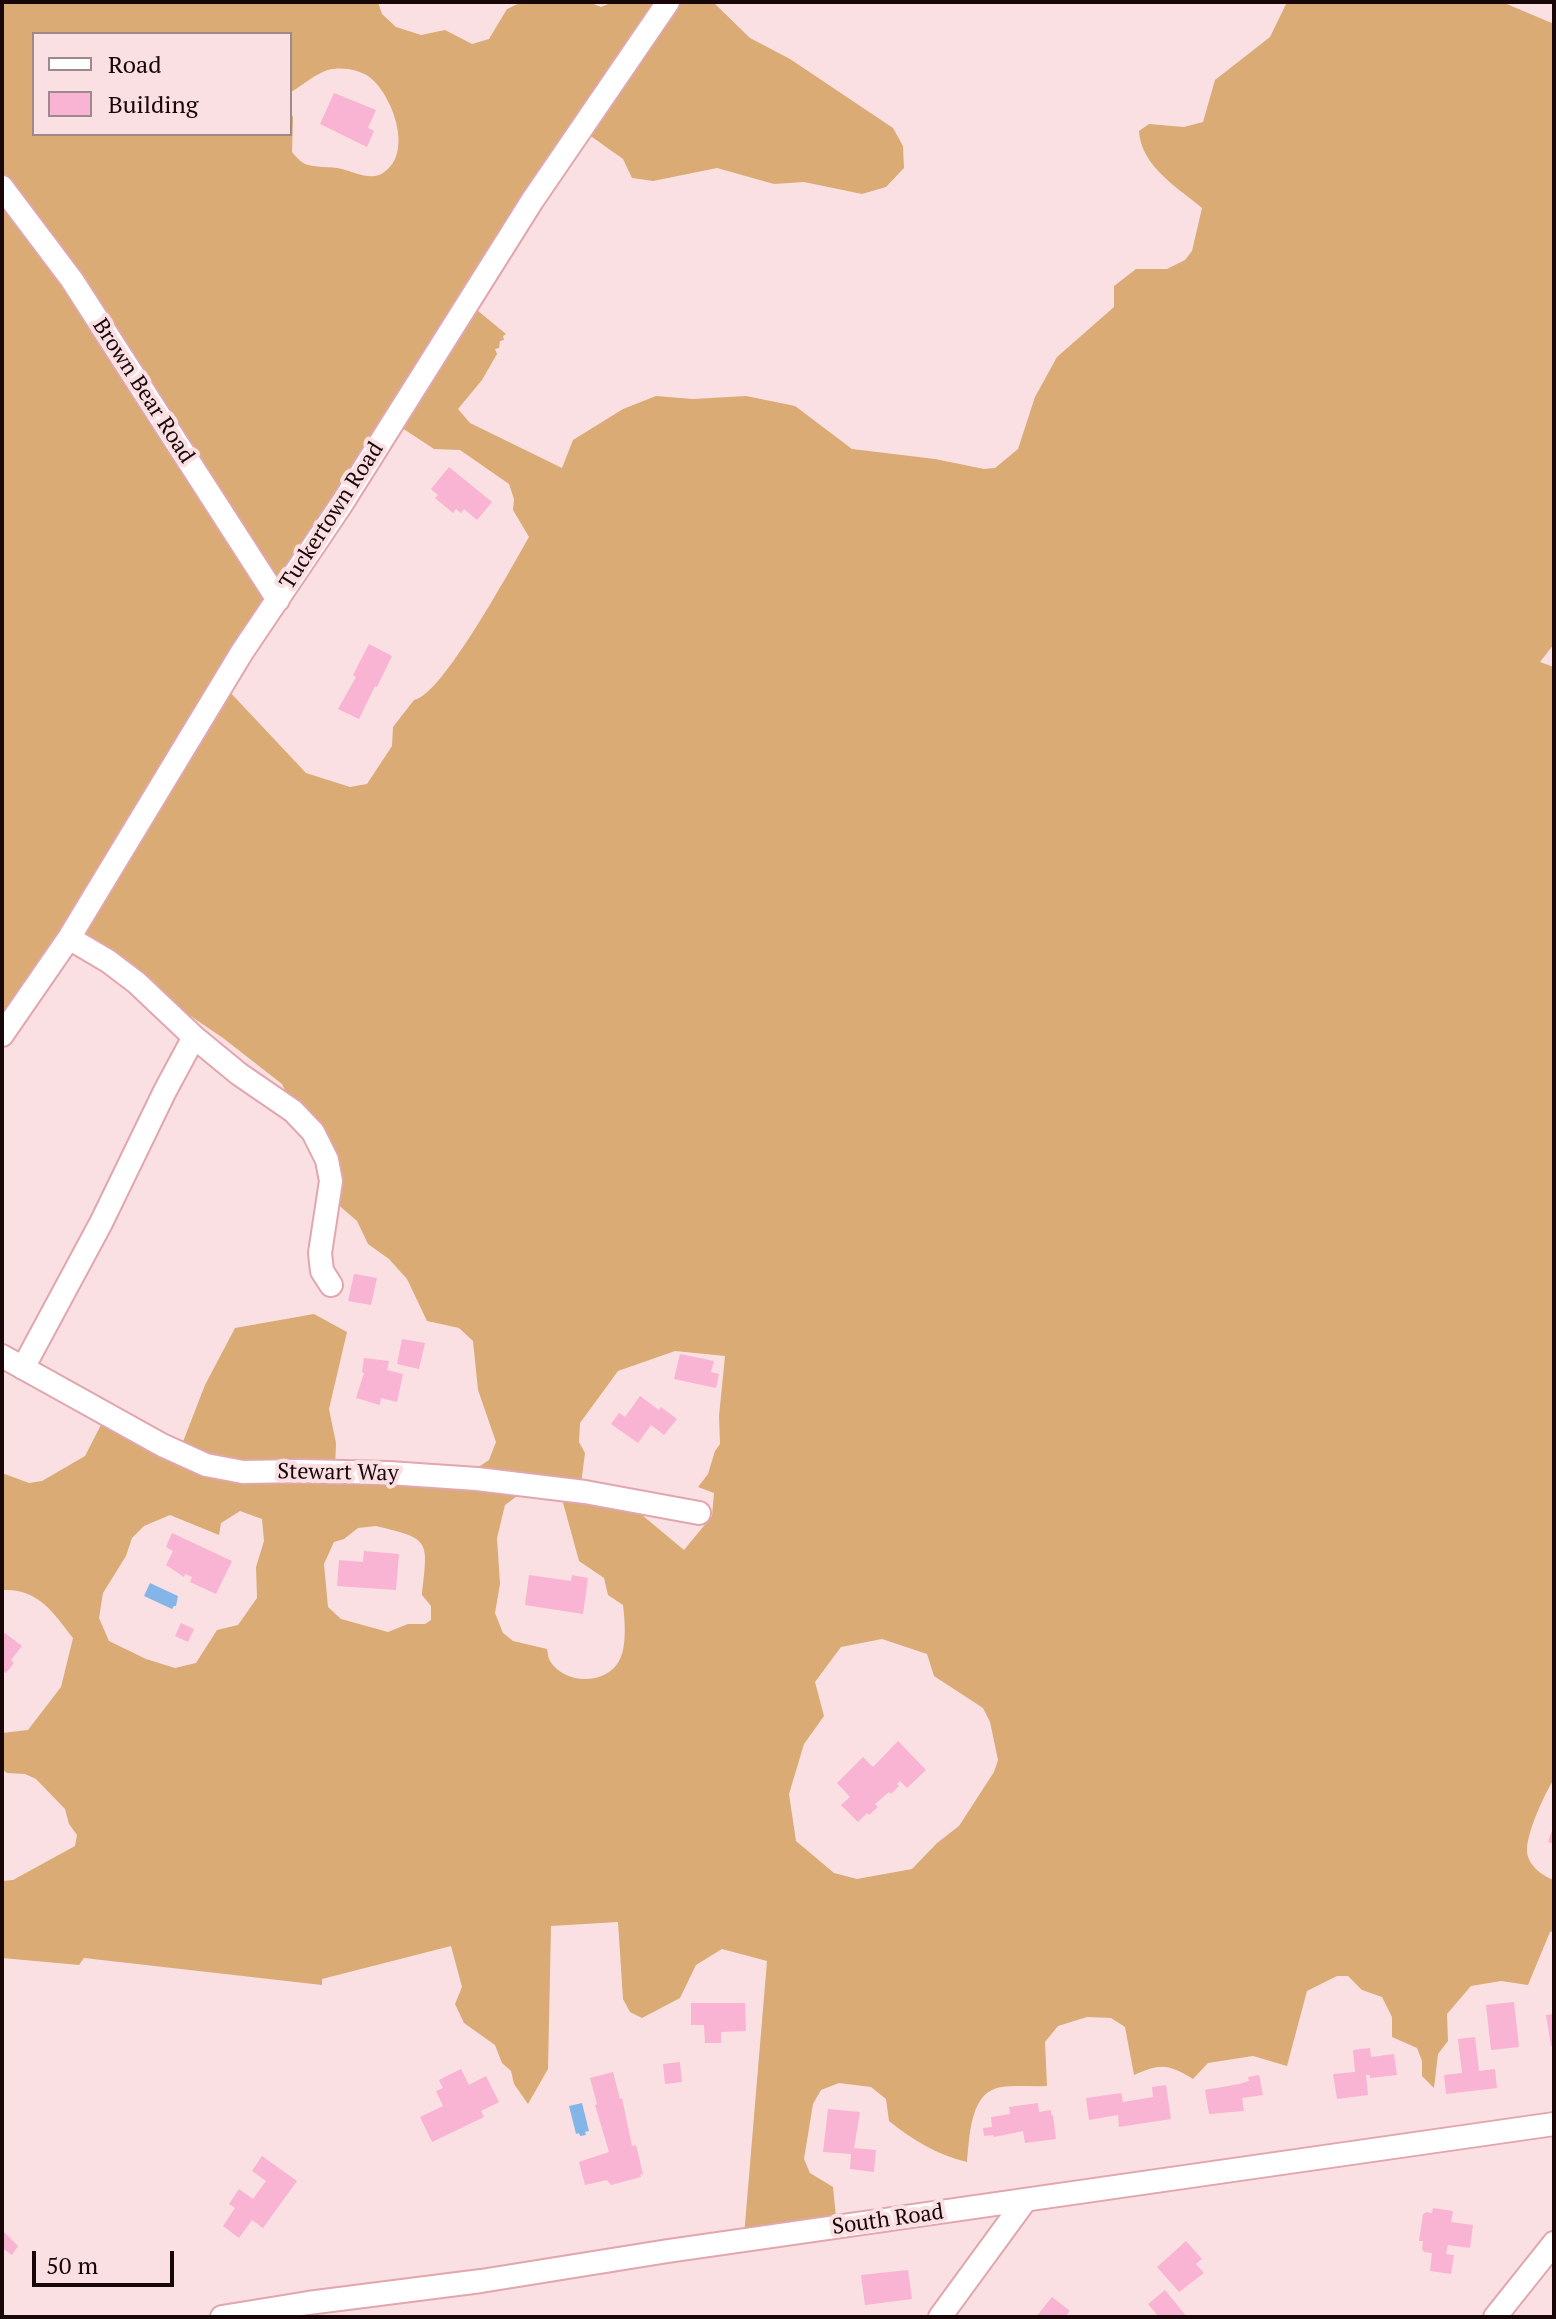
<!DOCTYPE html>
<style>
body{margin:0}
#map{position:relative;width:1556px;height:2319px;overflow:hidden;background:#fae0e2;font-family:"PT Serif",serif}
canvas{display:block}
.frame{position:absolute;inset:0;border:4px solid #190609;pointer-events:none}
.legend{position:absolute;left:32px;top:32px;width:260px;height:104px;box-sizing:border-box;background:#fae0e2;border:2px solid #a0898b;margin:0;padding:10px 14px;list-style:none;font-size:24px;color:#190609}
.legend li{display:flex;align-items:center;gap:16px;height:40px}
.legend b{width:40px;border:2px solid #a0898b}
.scale{position:absolute;left:32px;top:2251px;width:142px;height:36px;box-sizing:border-box;border:4px solid #190609;border-top:0;padding-left:10px;font-size:24px;line-height:28px;white-space:nowrap;color:#190609;-webkit-text-stroke:6px #fae0e2;paint-order:stroke}
</style>
<div id="map">
<canvas width="1556" height="2319"></canvas>
<div class="frame"></div>
<ul class="legend">
<li><b style="height:10px;background:#fff"></b>Road</li>
<li><b style="height:22px;background:#f9b3d3"></b>Building</li>
</ul>
<div class="scale">50 m</div>
</div>
<script>
const context = document.querySelector('canvas').getContext('2d');
context.lineJoin = 'round';
function fill(path, color) { context.fillStyle = color; context.fill(path, 'evenodd'); }
function strokePath(path, color, width, dash) { context.strokeStyle = color; context.lineWidth = width; context.lineCap = dash ? 'butt' : 'round'; context.setLineDash(dash || []); context.stroke(path); }
function label(font, color, halo, rows, align = 'center') {
  context.font = font + ' "PT Serif",serif'; context.lineWidth = 8; context.setLineDash([]); context.textBaseline = 'middle'; context.strokeStyle = halo; context.fillStyle = color; for (const [text, x, y, turn = 0] of rows) {
    context.save(); context.translate(x, y); context.rotate((+turn || 0) * Math.PI / 180); context.textAlign = isNaN(turn) ? turn : align; if (halo) context.strokeText(text, 0, 0); context.fillText(text, 0, 0); context.restore();
  }
}
const forest = new Path2D(`
 M2,2H378L382,14L396,27L421,35L445,30L472,44L489,39L507,9L522,2H589L601,7L613,2H713L750,38L790,59L893,128L903,146L904,168L886,187L862,194L804,182L774,184L717,168L653,181L632,178L623,159L585,132L472,306L506,334L503,336L504,340L500,341L499,348L495,349L497,354L482,380L458,409L470,423L562,468L573,440L623,409L656,396L693,399L746,396L795,406L852,449L935,459L984,469L995,468L1018,449L1035,397L1057,357L1114,307V286L1136,269H1167L1185,260L1192,251L1202,208C1177,187 1141,166 1139,131L1149,124L1184,127L1203,122L1215,80L1270,37L1287,2H1502L1554,24V644L1540,662L1554,667V1779C1544,1795 1528,1830 1527,1849C1526,1864 1542,1876 1554,1880V1931L1550,1932L1528,1985L1501,1981L1471,1986L1447,2014L1448,2041L1438,2054L1434,2088L1422,2076V2061L1417,2048L1392,2037V2017L1382,1997L1362,1990L1348,1976H1337L1307,1991L1287,2066L1253,2056L1208,2063L1193,2079C1168,2064 1161,2063 1134,2075L1125,2027L1111,2018L1087,2017L1058,2026L1045,2042L1047,2086C1032,2087 1016,2085 1002,2087C969,2091 970,2138 967,2162C937,2155 913,2140 889,2121L886,2099L871,2087L839,2083L821,2090L813,2104L804,2159L810,2173L833,2187L837,2227L744,2236L767,1961L722,1949L696,1965L680,1998L642,2018L630,2012L623,1999L618,1922L551,1926L548,2069L528,2104L514,2084L511,2071L502,2063L495,2045L464,2023L455,2004L462,1987L451,1946L322,1979V1985L84,1958L79,1965L2,1958V1881L13,1880L75,1846L77,1835L69,1824L65,1809L36,1779L25,1774L7,1773L2,1769V1733L28,1730L61,1687L73,1638C53,1612 38,1588 2,1590V1473L29,1483L42,1481L85,1456L106,1415L179,1452L205,1385L235,1328L314,1314L347,1332L329,1409L336,1443L335,1469L474,1470L489,1460L496,1442L478,1390L473,1341L459,1328L427,1321L407,1279L389,1259L368,1244L357,1221L335,1202H322L315,1155L282,1084L223,1038L74,937L2,1040ZM34,34H290V96L291,92C303,85 315,74 328,70C342,66 364,70 374,81C394,101 413,154 383,173C371,181 354,172 342,169C330,166 315,168 305,164C301,162 295,156 292,152L293,117L290,112V134H34ZM399,426L434,449L460,450L509,484L514,499L513,510L529,537C512,566 442,696 414,700L393,727L392,746L367,784L350,787L306,773L227,689ZM675,1351L725,1356L719,1416L720,1444L715,1451L708,1474L698,1487L714,1493L712,1516L684,1550L624,1500L580,1491L585,1453L579,1442L580,1423L618,1371ZM525,1490L562,1499L579,1561L604,1578L608,1595L623,1605C625,1620 627,1648 619,1661C606,1685 565,1685 550,1661C548,1658 548,1653 547,1649L513,1641L503,1633L495,1613L500,1584L497,1538L505,1505ZM240,1511L262,1519L264,1541L256,1567L257,1598L238,1625L217,1630L196,1663L175,1668L146,1659L109,1641L99,1618L103,1593L126,1556L132,1538L144,1526L170,1515L219,1535L221,1523ZM376,1526C431,1539 428,1540 422,1595L431,1606V1620L425,1624H408L388,1632L341,1619L328,1607L324,1564L334,1542L344,1539L358,1528ZM882,1639L927,1654L934,1676L983,1708L990,1722L998,1760L994,1772L959,1826L937,1843L912,1869L857,1879L834,1873L796,1841L789,1794L804,1744L824,1716L815,1682L841,1647Z`);
const water = new Path2D(`
 M150,1583L178,1596L176,1606H174L172,1609L144,1596Z
 M582,2103L589,2131L585,2132L586,2135L580,2136L579,2133L576,2134L569,2106Z`);
const building = new Path2D(`
 M334,93L376,110L368,128L374,131L367,147L320,124Z
 M449,467L492,502L477,520L464,509L461,513L456,509L453,513L435,498L438,495L431,489Z
 M369,644L392,656L377,687L375,686L359,719L338,709L356,677L353,675Z
 M354,1274L377,1278L371,1305L348,1301Z
 M402,1339L425,1343L419,1369L397,1364Z
 M680,1354L714,1361L711,1372L719,1374L716,1388L674,1379Z
 M364,1358L389,1361L387,1370L403,1374L397,1402L381,1398L380,1405L356,1398L364,1373L362,1372Z
 M640,1396L659,1410L661,1407L677,1419L664,1435L651,1425L638,1443L611,1424L619,1413L625,1417Z
 M172,1533L232,1561L216,1594L190,1582L192,1577L185,1574L184,1577L166,1565L173,1551L166,1547Z
 M364,1551L399,1554L396,1590L337,1586L339,1560L363,1562Z
 M529,1575L571,1581L572,1575L588,1578L583,1614L525,1605Z
 M181,1623L194,1629L188,1642L175,1636Z
 M5,1633L22,1646L11,1660L14,1663L6,1673L2,1670V1636Z
 M898,1741L926,1770L907,1788L900,1781L897,1784L899,1786L891,1794L889,1792L875,1804L878,1807L869,1815L867,1813L858,1822L841,1805L850,1797L837,1783L863,1757L873,1767Z
 M1554,1825V1844L1548,1842Z
 M1514,2002L1519,2047L1491,2050L1486,2005Z
 M691,2003H745L746,2031L721,2032V2043H705L704,2025H691Z
 M1554,2014V2045L1551,2046L1546,2015Z
 M1475,2037L1479,2071L1495,2069L1497,2088L1446,2094L1444,2075L1462,2073L1458,2039Z
 M1370,2048L1371,2057L1394,2054L1397,2075L1370,2078V2075H1366L1368,2095L1337,2099L1333,2074L1355,2072L1353,2050Z
 M680,2062L682,2082L665,2084L663,2064Z
 M461,2069L469,2085L486,2076L499,2102L481,2111L484,2117L432,2142L420,2117L443,2106L436,2091L443,2088L439,2080Z
 M613,2072L620,2099L622,2098L632,2146L636,2145L643,2174L640,2175L641,2177L611,2185L607,2180L585,2185L579,2162L609,2152L595,2105L597,2104L590,2078Z
 M1259,2075L1263,2095L1242,2098L1244,2111L1209,2114L1205,2090L1239,2084L1249,2081L1248,2077Z
 M1166,2085L1171,2119L1119,2127L1118,2115L1089,2120L1086,2098L1121,2093L1123,2102L1153,2097L1152,2087Z
 M1038,2103L1039,2112L1051,2110V2115H1053L1056,2139L1025,2143L1023,2131L994,2137L993,2135L984,2136L983,2128L992,2127L991,2117L1010,2114L1009,2107Z
 M828,2109L860,2112L854,2148L876,2150L874,2172L850,2169L851,2154L823,2152Z
 M262,2156L297,2181L263,2228L252,2220L239,2238L223,2226L235,2208L229,2204L239,2189L253,2199L266,2181L252,2171Z
 M1433,2208L1453,2211L1451,2222L1473,2225L1470,2248L1448,2245L1446,2254L1454,2255L1451,2274L1430,2271L1432,2253L1424,2252L1422,2249L1423,2241H1419L1423,2214L1426,2212L1432,2213Z
 M2,2230L18,2246L12,2255L2,2248Z
 M1186,2241L1202,2259L1196,2264L1204,2273L1179,2292L1157,2267Z
 M908,2270L912,2299L865,2305L861,2275Z
 M1165,2290L1187,2317H1159L1148,2304Z
 M1052,2297L1070,2311L1065,2317H1036Z`);
const minor = new Path2D(`
 M2,187L72,280L278,600
 M69,938L108,961L137,983L194,1037L239,1074L293,1111L313,1132L327,1160L331,1181L320,1253L322,1271L331,1285
 M2,1035L69,938L242,652L341,505L532,201L668,2
 M2,1356L162,1445L206,1465L243,1472L300,1471L389,1473L477,1479L585,1492L699,1513
 M23,1368L101,1223L165,1091L194,1037
 M222,2317L308,2303L481,2281L668,2251L1554,2124
 M940,2317L1024,2202
 M1495,2317L1554,2243`);
const streetNames = [
 ["Brown Bear Road",143,391,57],
 ["Tuckertown Road",332,516,-57],
 ["Stewart Way",338,1473,1],
 ["South Road",888,2220,-8]
];
fill(forest, '#daab74');
fill(water, '#84b5e8');
fill(building, '#f9b3d3');
strokePath(minor, '#e2a6ae', 26);
strokePath(minor, '#fff', 22);
label('22px', '#190609', '#fae0e2', streetNames);
</script>
